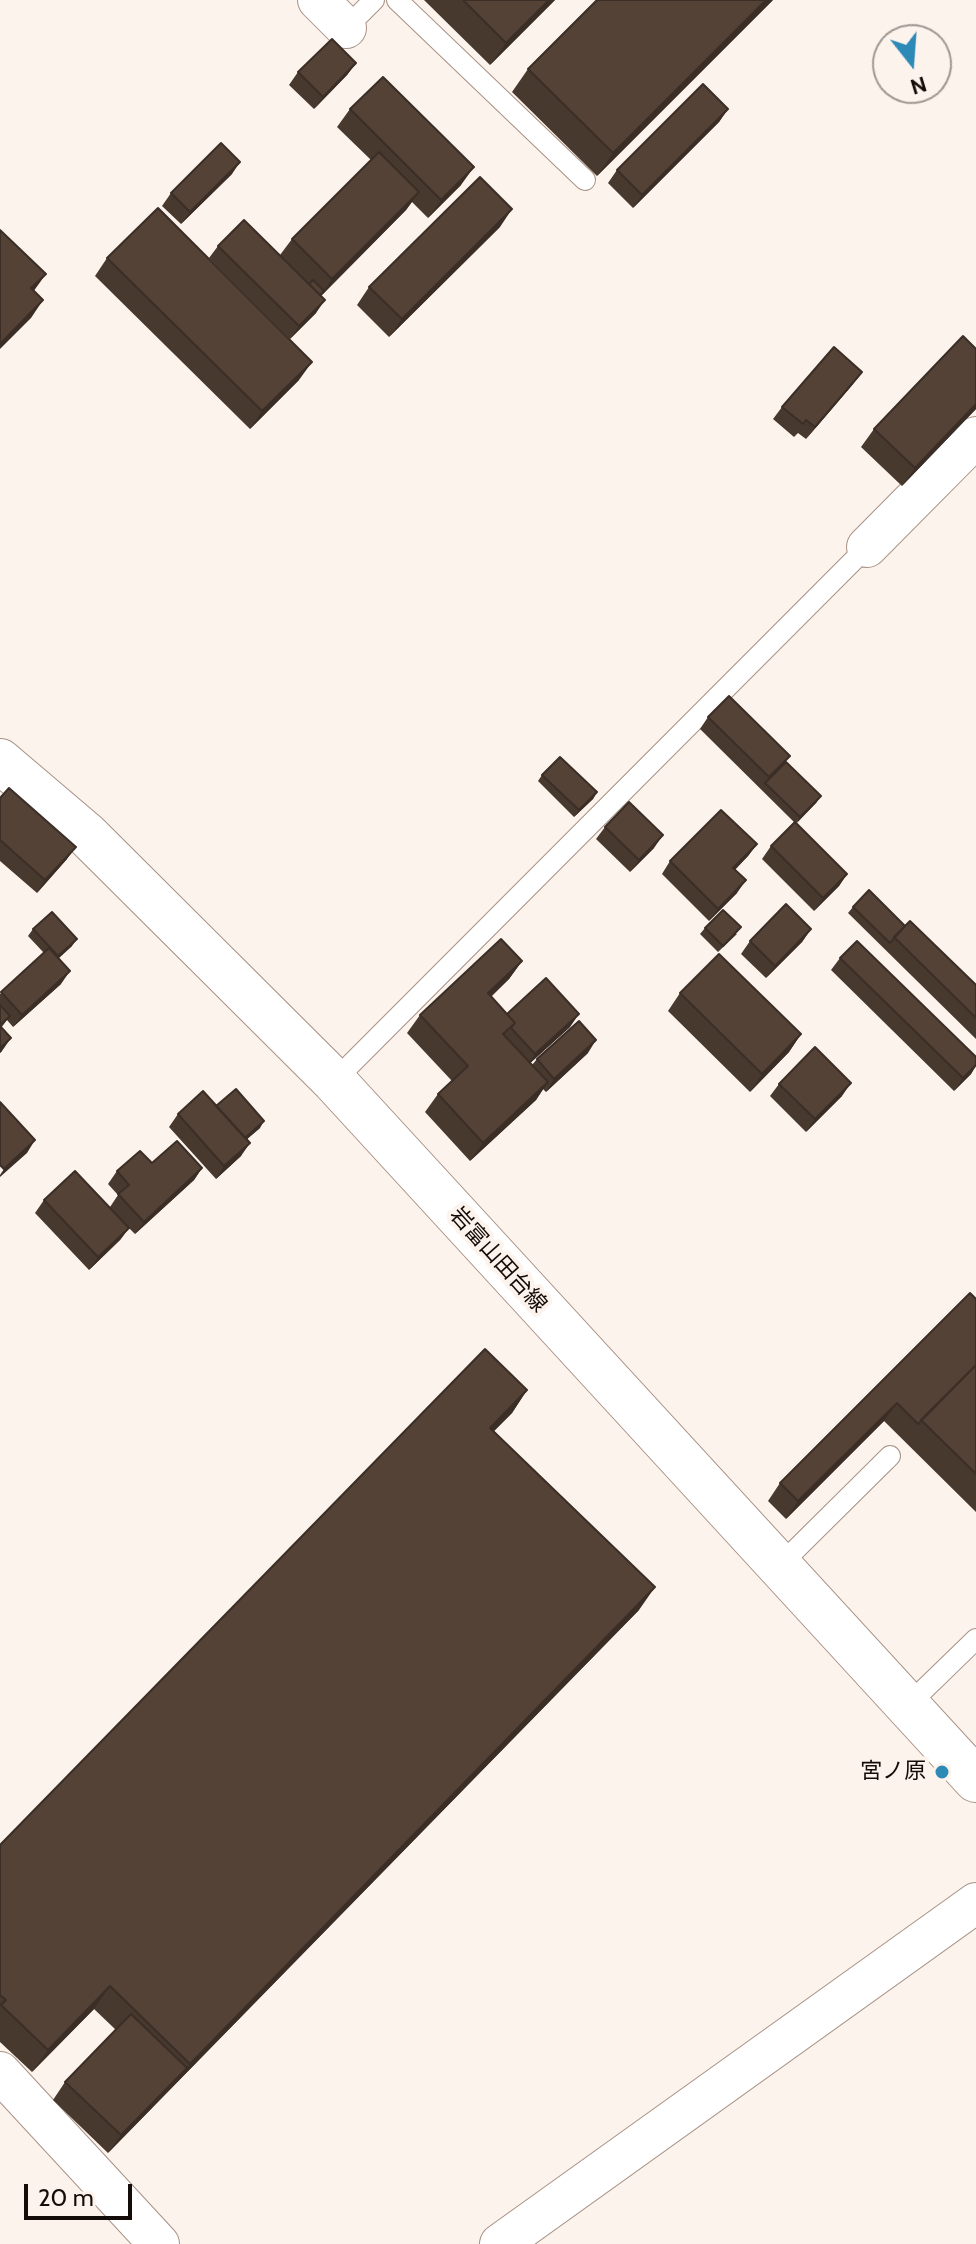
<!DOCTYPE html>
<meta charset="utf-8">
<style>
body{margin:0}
#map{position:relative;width:976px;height:2244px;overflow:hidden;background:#fdf3ed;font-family:Cabin,sans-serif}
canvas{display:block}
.north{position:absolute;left:872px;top:24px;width:80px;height:80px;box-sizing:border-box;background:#fdf3ed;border:2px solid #a09791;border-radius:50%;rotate:163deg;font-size:22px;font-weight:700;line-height:32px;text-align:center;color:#140c08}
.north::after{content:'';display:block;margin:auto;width:28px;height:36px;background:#2d89b6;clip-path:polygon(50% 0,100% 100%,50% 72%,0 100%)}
.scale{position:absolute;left:24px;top:2184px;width:108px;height:36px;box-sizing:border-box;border:4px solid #140c08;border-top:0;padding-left:10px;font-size:24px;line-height:28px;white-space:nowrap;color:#140c08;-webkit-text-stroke:6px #fdf3ed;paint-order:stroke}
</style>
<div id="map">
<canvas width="976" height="2244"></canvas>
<div class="north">N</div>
<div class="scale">20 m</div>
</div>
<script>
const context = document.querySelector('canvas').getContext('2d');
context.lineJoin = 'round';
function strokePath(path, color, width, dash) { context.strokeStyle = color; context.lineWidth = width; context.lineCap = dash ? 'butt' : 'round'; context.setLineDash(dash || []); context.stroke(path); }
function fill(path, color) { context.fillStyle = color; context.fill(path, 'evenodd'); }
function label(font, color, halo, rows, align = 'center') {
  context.font = font + ' Cabin,"Noto Sans JP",sans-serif'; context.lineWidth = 8; context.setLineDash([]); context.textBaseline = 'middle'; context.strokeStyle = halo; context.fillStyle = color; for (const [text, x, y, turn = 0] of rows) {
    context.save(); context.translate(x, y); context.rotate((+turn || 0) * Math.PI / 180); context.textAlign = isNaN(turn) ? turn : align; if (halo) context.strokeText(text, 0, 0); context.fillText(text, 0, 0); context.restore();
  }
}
const service = new Path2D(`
 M397,0L585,180
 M346,28L374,0
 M334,1081L867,547
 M778,1567L890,1456
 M907,1706L976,1639`);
const minor = new Path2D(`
 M318,0L346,28
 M867,547L976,437
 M0,2072L159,2244
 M500,2244L976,1903`);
const secondary = new Path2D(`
 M0,761L87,835L334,1081L976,1780`);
const wall = new Path2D(`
 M424,0H555L490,65Z
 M773,0L597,176L512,92L528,69Z
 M356,63L347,75L314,109L289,85L298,72Z
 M350,109L461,185L428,218L412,202L406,210L321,296L316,313L290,339L209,258L218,246L280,255L292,239L371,160L337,127Z
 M728,109L719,122L633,208L608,183L617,170Z
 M232,174L181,224L162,206L171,193Z
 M500,227L389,337L357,305L369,287Z
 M107,258L299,380L250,429L95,276Z
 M976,349V409L902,486L861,447L874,429Z
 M853,384L806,439L798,433L794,437L773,419L782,407Z
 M708,717L786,762L821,796L816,803L796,823L847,874L839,886L814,911L762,859L771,846L794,822L700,729Z
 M542,775L597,792L593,799L574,817L538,781Z
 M0,798L67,859L37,893L0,861Z
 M605,827L654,848L630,872L596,839Z
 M757,844L748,856L735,870L737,893L709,921L662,874L670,861Z
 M853,907L905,926L976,985V1039L848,913Z
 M705,928L737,934L718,952L700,934Z
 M33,929L72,946L59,958L61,984L13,1027L7,1020L1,1028L2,1051L0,1053V994L44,953L28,936Z
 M811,929L802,942L766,978L741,954L750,941Z
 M840,958L976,1057V1066L971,1074L954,1091L831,970Z
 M522,961L509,979L491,997L507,1014L570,1027L530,1063L532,1065L537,1059L588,1053L546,1092L543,1089L536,1100L470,1161L425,1112L438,1094L452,1081L407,1033L420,1015Z
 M680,993L801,1034L789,1052L750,1092L668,1011Z
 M779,1084L842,1096L806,1132L770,1096Z
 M216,1106L260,1128L247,1139L241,1156L216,1179L169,1127L178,1114Z
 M152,1163L202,1168L194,1180L135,1234L129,1228L120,1240L89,1270L35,1213L44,1200L110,1207L118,1195L108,1184L117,1171Z
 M976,1299V1512L884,1421L786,1519L768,1501L780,1483Z
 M527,1390L512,1413L494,1431L639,1610L108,2153L53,2100L65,2082L116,2030L94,2009L32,2072L0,2042V1845Z`);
const shadedWall = new Path2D(`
 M549,0H555L490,65L506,43Z
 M766,0H773L597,176L613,153Z
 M356,63L347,75L314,109L323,97Z
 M728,109L719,122L633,208L642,195Z
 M240,162L232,174L181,224L190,212Z
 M474,167L461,185L428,218L441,200Z
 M419,192L406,210L320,297L332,279Z
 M512,209L500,227L389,337L402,319Z
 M46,274L33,292L31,288Z
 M43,300L31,318L0,349V344Z
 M325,300L316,313L290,339L299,326Z
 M312,362L299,380L250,429L262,411Z
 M862,372L853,384L806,439L815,427Z
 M976,404V409L902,486L915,468Z
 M597,792L593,799L574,817L579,810Z
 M821,796L816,803L796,824L800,817Z
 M663,835L654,848L630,872L639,860Z
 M757,844L748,856L724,880L733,868Z
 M76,847L67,859L37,893L45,880Z
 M847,874L839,886L814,911L823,898Z
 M746,880L737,893L709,921L718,909Z
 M811,929L802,942L766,978L775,966Z
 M77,939L72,946L53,963L58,956Z
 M522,961L509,979L475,1011L488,993Z
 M70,971L61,984L13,1027L22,1015Z
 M579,1014L570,1027L526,1067L535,1054Z
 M801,1034L789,1052L750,1092L762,1074Z
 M11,1038L2,1051L0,1053V1048Z
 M596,1040L588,1053L546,1092L554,1079Z
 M976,1065L971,1074L954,1091L963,1078Z
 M548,1082L536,1100L470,1161L483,1143Z
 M851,1083L842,1096L806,1132L815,1119Z
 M264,1121L260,1128L239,1146L244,1139Z
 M35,1140L27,1153L0,1177V1175L4,1169Z
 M250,1143L241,1156L216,1179L224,1166Z
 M202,1168L194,1180L135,1234L144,1222Z
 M129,1228L120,1240L89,1270L98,1257Z
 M527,1390L512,1413L474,1451L490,1428Z
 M897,1403L884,1421L786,1519L798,1501Z
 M655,1587L639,1610L108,2153L121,2135L190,2064Z
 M110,1986L94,2009L32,2072L48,2050Z`);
const building = new Path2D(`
 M463,0H549L506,43Z
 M597,0H766L613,153L528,69Z
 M332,39L356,63L323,97L298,72Z
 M383,77L474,167L441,200L350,109Z
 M703,84L728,109L642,195L617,170Z
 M221,143L240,162L190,212L171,193Z
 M379,152L419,192L332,279L292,239Z
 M480,177L512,209L402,319L369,287Z
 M158,208L312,362L262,411L107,258Z
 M244,220L325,300L299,326L218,246Z
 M0,230L46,274L31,288L43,300L0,344Z
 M313,280L324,291L320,295L309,284Z
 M963,336L976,349V404L915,468L874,429Z
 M834,347L862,372L815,427L806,420L803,424L782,407Z
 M729,696L790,756L769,777L708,717Z
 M560,757L597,792L579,810L542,775Z
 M786,762L821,796L800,817L765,783Z
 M9,788L76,847L45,880L0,840V798Z
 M629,802L663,835L639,860L605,827Z
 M721,810L757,844L733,868L746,880L718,909L670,861Z
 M795,822L847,874L823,898L771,846Z
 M869,890L905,926L890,943L853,907Z
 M786,904L811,929L775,966L750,941Z
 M723,910L741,927L723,946L705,928Z
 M52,912L77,939L58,956L33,929Z
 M910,921L976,985V1018L894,937Z
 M501,939L522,961L488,993L515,1023L503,1034L548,1082L483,1143L438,1094L468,1066L420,1015Z
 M857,941L976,1057V1065L963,1078L840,958Z
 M49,948L70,971L22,1015L1,992Z
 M719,954L801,1034L762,1074L680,993Z
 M546,978L579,1014L535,1054L511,1028L515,1023L507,1014Z
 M0,1005L10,1016L0,1025Z
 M579,1021L596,1040L554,1079L537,1059Z
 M0,1026L11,1038L0,1048Z
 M815,1047L851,1083L815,1119L779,1084Z
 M236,1089L264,1121L245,1138L216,1106Z
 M203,1091L250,1143L224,1166L178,1114Z
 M0,1102L35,1140L4,1169L0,1165Z
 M177,1141L202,1168L144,1222L118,1194L129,1185L117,1171L140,1151L152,1163Z
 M75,1171L129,1228L98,1257L44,1200Z
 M970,1293L976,1299V1365L918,1424L897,1403L798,1501L780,1483Z
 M485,1349L527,1390L490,1428L655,1587L190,2064L110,1986L48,2050L1,2005L6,2000L0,1995V1845Z
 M976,1365V1474L921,1420Z
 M131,2014L187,2068L121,2135L65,2082Z`);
const markers = [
 [942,1772,8,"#2d89b6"]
];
const streetNames = [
 ["岩富山田台線",498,1260,48]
];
const poiNames = [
 ["宮ノ原",926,1772]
];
strokePath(service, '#a79184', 22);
strokePath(minor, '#a79184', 42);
strokePath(secondary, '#a79184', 46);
strokePath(service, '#fff', 20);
strokePath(minor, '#fff', 40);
strokePath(secondary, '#fff', 44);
fill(wall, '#48392e');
fill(shadedWall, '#3b2e26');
fill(building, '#544236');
strokePath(building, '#3b2e26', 2);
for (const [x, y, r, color] of markers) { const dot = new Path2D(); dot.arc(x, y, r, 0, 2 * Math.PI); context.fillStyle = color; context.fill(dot); strokePath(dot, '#fdf3ed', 3); }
label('22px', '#140c08', '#fdf3ed', streetNames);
label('22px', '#140c08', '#fdf3ed', poiNames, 'right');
</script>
